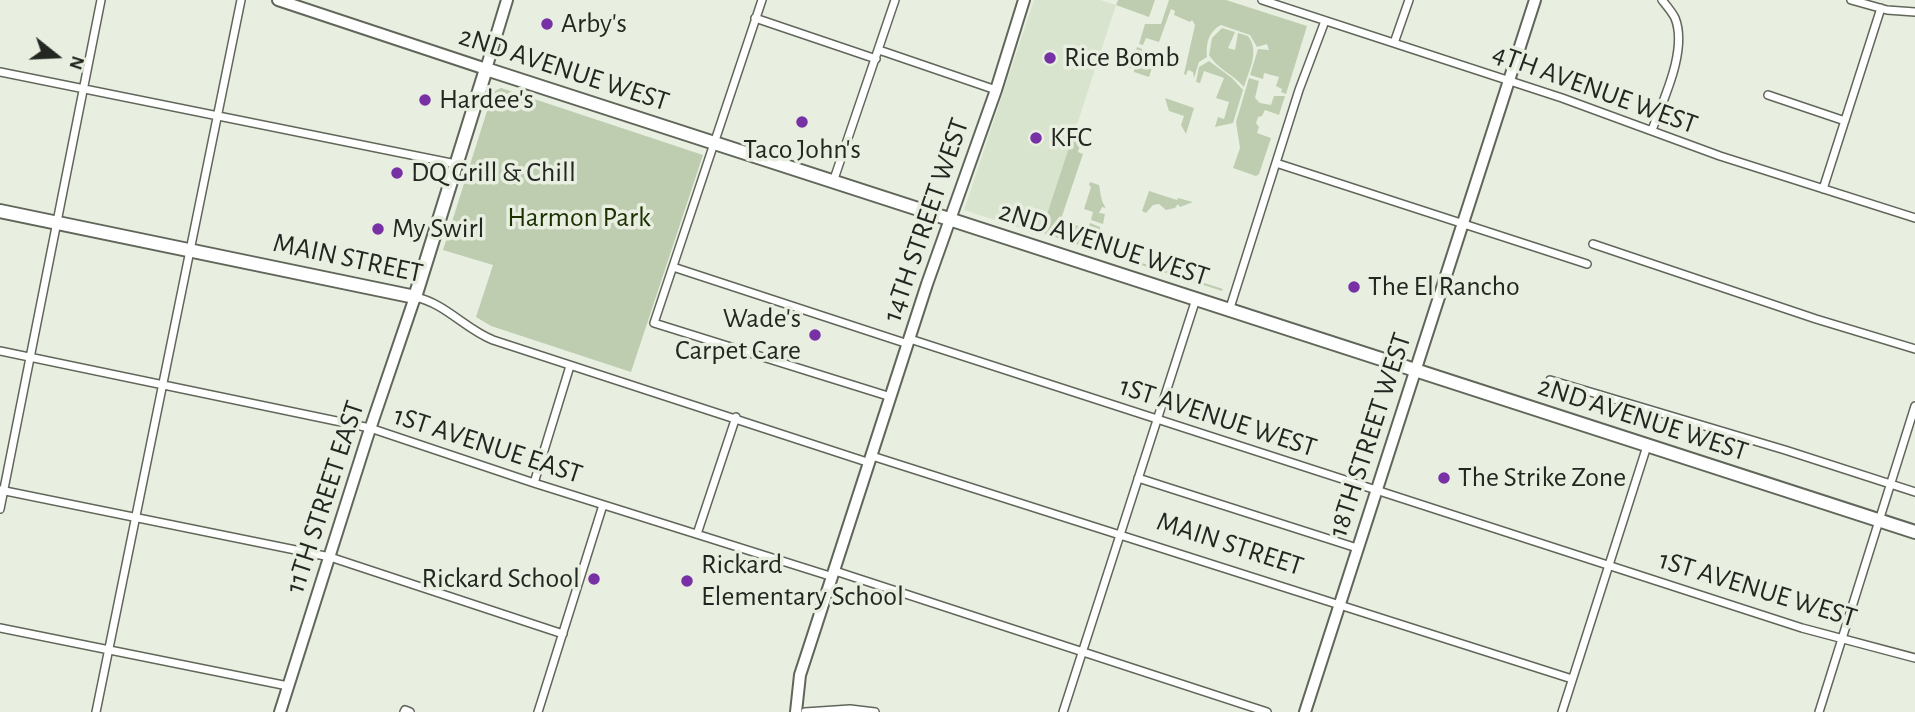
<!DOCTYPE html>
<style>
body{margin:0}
#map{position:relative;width:1915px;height:712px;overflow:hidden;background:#e8efe1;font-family:"Alegreya Sans",sans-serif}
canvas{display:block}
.north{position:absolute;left:21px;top:21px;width:70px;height:70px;-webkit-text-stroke:5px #e8efe1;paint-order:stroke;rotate:108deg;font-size:19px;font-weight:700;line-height:28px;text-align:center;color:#242721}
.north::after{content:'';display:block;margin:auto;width:24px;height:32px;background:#242721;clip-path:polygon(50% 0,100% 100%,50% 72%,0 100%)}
</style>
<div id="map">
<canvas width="1915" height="712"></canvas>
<div class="north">N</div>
</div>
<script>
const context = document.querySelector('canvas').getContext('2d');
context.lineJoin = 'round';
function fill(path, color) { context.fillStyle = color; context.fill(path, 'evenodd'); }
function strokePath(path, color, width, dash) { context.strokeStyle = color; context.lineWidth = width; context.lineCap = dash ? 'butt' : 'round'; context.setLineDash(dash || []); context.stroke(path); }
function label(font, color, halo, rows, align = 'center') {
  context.font = font + ' "Alegreya Sans",sans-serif'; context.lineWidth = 7; context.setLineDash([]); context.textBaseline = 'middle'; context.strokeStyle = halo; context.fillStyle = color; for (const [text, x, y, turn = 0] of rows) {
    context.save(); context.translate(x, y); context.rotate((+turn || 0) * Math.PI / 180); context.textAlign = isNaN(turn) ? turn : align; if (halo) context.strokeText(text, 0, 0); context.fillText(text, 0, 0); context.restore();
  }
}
const built = new Path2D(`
 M1034,0H1100L1116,5L1041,235L964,210Z`);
const green = new Path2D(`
 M1118,0H1155L1149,17L1116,5Z
 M1169,0H1226L1307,26L1286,94L1281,92L1282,89L1276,86L1279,77L1264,73L1263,79L1250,75L1258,49L1269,50L1267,44L1257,47L1250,35L1221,25C1208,32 1206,44 1207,57L1199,62L1194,78L1193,72L1188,70L1186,75L1184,74L1195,25L1192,20L1190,22L1174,15L1175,11L1171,9L1159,42L1146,38L1143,45L1139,44L1145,24H1161Z
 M1222,28L1235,32L1228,48L1235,50L1238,33L1248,36C1260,52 1249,69 1244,87C1233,74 1217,69 1209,55L1212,38Z
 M1137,47L1142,49L1141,55L1155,59L1149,77L1134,72V69L1123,66L1122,68L1118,67L1123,63L1131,65Z
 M1209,61L1232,78L1243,90L1233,123L1215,127L1218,117L1224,119L1229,102L1216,98L1224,78L1204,71L1200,83L1196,82L1199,67Z
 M1249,78L1259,81L1255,98L1260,103L1271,105L1274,96H1285L1279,115L1265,110L1262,116L1258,117L1256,123L1259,127L1257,133L1271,138L1259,174L1256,176L1233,168L1240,148L1236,122Z
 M501,88L703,155L631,372L491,326L476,317L493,265L443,250L493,92Z
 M1165,98L1194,108L1186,134L1181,125L1184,116L1169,111Z
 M1075,129L1084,132L1078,152L1083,154L1062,216V221L1088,229L1090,223L1100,227V234L1094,250L1043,233L1042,230Z
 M1090,182L1099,185C1101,193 1100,200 1106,208L1102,207L1099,213L1105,214L1103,224L1091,220L1093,212L1084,209L1091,187L1089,185Z
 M1149,191L1177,200L1178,198L1193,202L1180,207L1178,204L1175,208L1166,210L1159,204L1153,205L1146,213L1142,211Z
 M1111,253L1223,289L1222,291L1110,255Z`);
const street = new Path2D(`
 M762,0L654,323L891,397
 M1262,0L1562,98L1720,156L1915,218
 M1851,0L1887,10L1915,12
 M755,18L876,59
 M1394,43L1409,0
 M879,50L996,90
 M0,72L456,164
 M1768,95L1845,121
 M1652,130C1663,100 1688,50 1675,18C1672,12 1666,5 1662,0
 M1276,163L1587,264
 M833,182L895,0
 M1823,189L1881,8
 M1593,244L1816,319L1915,349
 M673,267L908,344
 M415,297C445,303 465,329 493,340L870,463
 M1229,311L1299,90L1325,21
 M910,339L1802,628L1915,658
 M0,351L370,428L534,483L833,577
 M1550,380L1785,450L1915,492
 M872,456L1572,679
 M1138,478L1357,548
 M534,483L570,366
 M0,490L330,557L563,634
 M0,509L101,0
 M697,534L736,417
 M835,571L1267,712
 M0,628L288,686
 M96,712L241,0
 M404,712L405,710L410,712
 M538,712L603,505
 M805,712L850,709L875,712
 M1063,712L1196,299
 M1562,712L1647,446
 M1819,712L1915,406`);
const secondary = new Path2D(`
 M278,0L486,69L507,0
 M280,712L367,438L415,297
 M796,712L800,675L816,626L927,284L996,90L1024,0
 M1305,712L1535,0`);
const primary = new Path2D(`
 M0,211L415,297L486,69L1915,532`);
const markers = [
 [547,24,7,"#7831a4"],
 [1050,58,7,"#7831a4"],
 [425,100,7,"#7831a4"],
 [802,122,7,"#7831a4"],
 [1036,138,7,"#7831a4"],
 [397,173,7,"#7831a4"],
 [378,229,7,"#7831a4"],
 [1354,287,7,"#7831a4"],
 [815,335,7,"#7831a4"],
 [1444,478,7,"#7831a4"],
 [594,579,7,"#7831a4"],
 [687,581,7,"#7831a4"]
];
const poiNames = [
 ["Arby's",561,24],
 ["Rice Bomb",1064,58],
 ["Hardee's",439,100],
 ["KFC",1050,138],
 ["Taco John's",802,150,"center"],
 ["DQ Grill & Chill",411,173],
 ["My Swirl",392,229],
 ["The El Rancho",1368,287],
 ["Wade's",801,319,"right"],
 ["Carpet Care",801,351,"right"],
 ["The Strike Zone",1458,478],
 ["Rickard",701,565],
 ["Elementary School",701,597],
 ["Rickard School",580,579,"right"]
];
const streetNames = [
 ["2ND AVENUE WEST",564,69,18],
 ["4TH AVENUE WEST",1595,89,20],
 ["14TH STREET WEST",926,220,-71],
 ["2ND AVENUE WEST",1104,244,18],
 ["MAIN STREET",348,258,12],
 ["1ST AVENUE WEST",1218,417,18],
 ["2ND AVENUE WEST",1643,419,18],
 ["18TH STREET WEST",1370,435,-72],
 ["1ST AVENUE EAST",488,445,18],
 ["11TH STREET EAST",325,497,-72],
 ["MAIN STREET",1230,544,18],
 ["1ST AVENUE WEST",1758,589,17]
];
const parkNames = [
 ["Harmon Park",579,218]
];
fill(built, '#d8e4ce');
fill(green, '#becdb0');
strokePath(street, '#60675a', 10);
strokePath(secondary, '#60675a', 14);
strokePath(primary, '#60675a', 16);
strokePath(street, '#fff', 7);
strokePath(secondary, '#fff', 10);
strokePath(primary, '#fff', 12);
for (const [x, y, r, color] of markers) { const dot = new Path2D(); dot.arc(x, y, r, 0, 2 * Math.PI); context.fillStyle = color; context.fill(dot); strokePath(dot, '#e8efe1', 2.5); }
label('28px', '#242721', '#e8efe1', poiNames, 'left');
label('28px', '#242721', '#e8efe1', streetNames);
label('28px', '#1d3001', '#e8efe1', parkNames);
</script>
